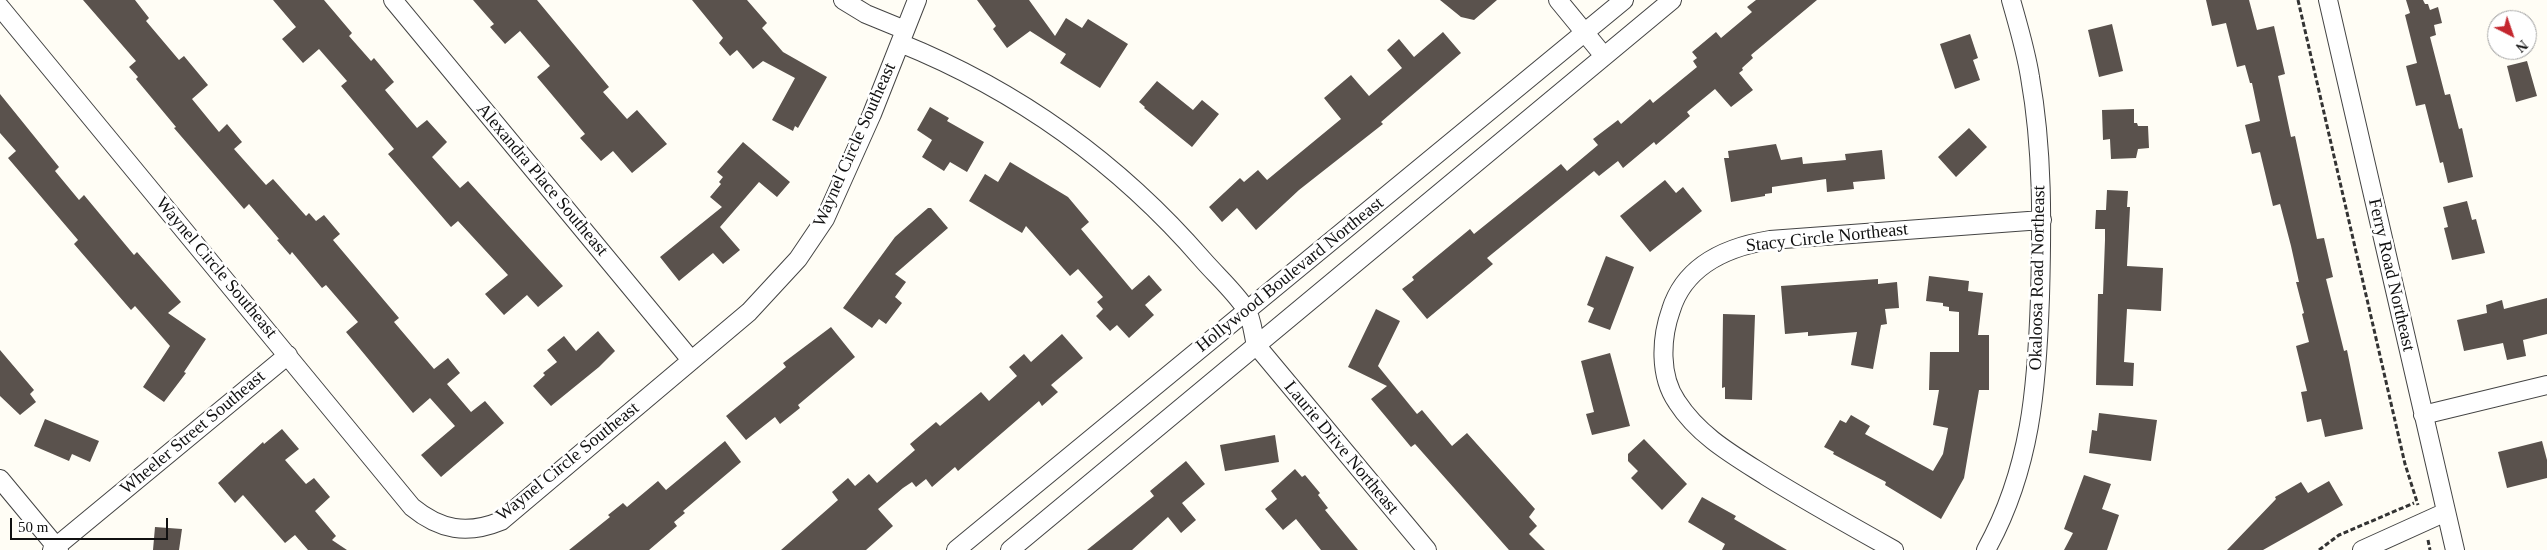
<!DOCTYPE html>
<style>
body{margin:0}
#map{position:relative;width:2547px;height:550px;overflow:hidden;background:#fffdf5;font-family:Georgia,serif}
canvas{display:block}
.north{position:absolute;left:2487px;top:10px;width:50px;height:50px;box-sizing:border-box;background:#fff;border:1px solid #a0a0a0;border-radius:50%;rotate:139deg;font-size:14px;font-weight:700;line-height:20px;text-align:center;color:#111}
.north::after{content:'';display:block;margin:auto;width:18px;height:22px;background:#c4262e;clip-path:polygon(50% 0,100% 100%,50% 72%,0 100%)}
.scale{position:absolute;left:10px;top:518px;width:158px;height:22px;box-sizing:border-box;border:2px solid #111;border-top:0;padding-left:6px;font-size:15px;line-height:18px;white-space:nowrap;color:#111;-webkit-text-stroke:4px #fff;paint-order:stroke}
</style>
<div id="map">
<canvas width="2547" height="550"></canvas>
<div class="north">N</div>
<div class="scale">50 m</div>
</div>
<script>
const context = document.querySelector('canvas').getContext('2d');
context.lineJoin = 'round';
function fill(path, color) { context.fillStyle = color; context.fill(path, 'evenodd'); }
function strokePath(path, color, width, dash) { context.strokeStyle = color; context.lineWidth = width; context.lineCap = dash ? 'butt' : 'round'; context.setLineDash(dash || []); context.stroke(path); }
function label(font, color, halo, rows, align = 'center') {
  context.font = font + ' Georgia,serif'; context.lineWidth = 5; context.setLineDash([]); context.textBaseline = 'middle'; context.strokeStyle = halo; context.fillStyle = color; for (const [text, x, y, turn = 0] of rows) {
    context.save(); context.translate(x, y); context.rotate((+turn || 0) * Math.PI / 180); context.textAlign = isNaN(turn) ? turn : align; if (halo) context.strokeText(text, 0, 0); context.fillText(text, 0, 0); context.restore();
  }
}
const building = new Path2D(`
 M83,0H135L149,18L146,21L179,60L184,56L208,85L192,99L219,132L227,124L242,142L234,149L266,185L273,179L306,216L309,213L316,221L324,215L340,234L333,240L399,318L394,322L434,369L448,358L460,373L447,384L471,412L485,401L504,423L441,477L421,455L455,426L430,398L413,413L346,332L358,322L326,285L322,288L292,252L290,255L277,240L279,239L249,204L244,209L174,128L176,127L136,79L138,77L129,67L136,61Z
 M273,0H324L352,33L349,36L371,61L374,58L394,82L385,90L417,128L427,120L447,142L432,157L460,188L468,181L563,286L538,307L527,295L504,315L485,294L508,275L458,221L451,227L388,154L394,149L341,86L347,81L319,49L303,63L282,39L296,27Z
 M473,0H537L609,87L603,92L627,119L637,110L667,144L632,173L613,151L601,161L580,138L585,134L537,77L550,66L520,31L505,44L490,27L494,24Z
 M692,0H747L767,23L762,28L783,52L827,77L798,128L795,126L793,131L772,120L795,78L763,61L753,69L737,50L730,56L719,43L723,38Z
 M977,0H1029L1055,36L1066,18L1082,28L1088,19L1128,44L1100,88L1060,63L1066,54L1030,31L1007,48L993,29L996,26Z
 M1440,0H1497L1474,20L1461,17Z
 M1756,0H1817L1751,55L1753,58L1742,68L1743,70L1739,73L1753,90L1731,107L1715,89L1687,112L1690,116L1656,145L1654,142L1623,168L1618,161L1599,176L1594,171L1487,258L1493,264L1427,319L1402,289L1414,280L1412,277L1470,229L1474,234L1561,164L1567,171L1598,145L1593,139L1618,120L1621,124L1650,99L1653,103L1697,67L1693,61L1697,58L1692,52L1716,32L1721,38L1752,12L1747,7Z
 M2206,0H2249L2257,30L2274,26L2285,74L2278,76L2291,137L2295,136L2317,239L2324,238L2333,277L2326,279L2344,351L2347,350L2363,429L2325,437L2321,419L2307,422L2301,392L2307,391L2296,346L2309,342L2302,314L2304,313L2296,282H2299L2291,246L2280,204L2273,206L2260,152L2252,154L2245,125L2260,121L2252,83H2250L2245,65L2237,67L2226,23L2212,26Z
 M2406,0H2423L2425,4H2428L2430,10L2438,7L2442,23L2434,25L2436,35L2430,37L2445,95L2450,94L2459,129L2462,128L2473,177L2448,183L2443,162L2440,163L2425,104L2416,106L2406,66L2417,63L2405,15L2410,13Z
 M2112,24L2123,71L2099,77L2088,30Z
 M1443,32L1461,53L1381,122L1383,124L1299,190L1256,230L1237,208L1222,222L1209,207L1240,178L1244,182L1258,170L1267,180L1341,119L1324,98L1351,75L1369,96L1402,68L1387,50L1399,39L1414,57Z
 M1970,34L1978,58L1973,60L1980,80L1955,89L1940,44Z
 M2527,61L2537,96L2516,102L2507,66Z
 M1157,81L1193,110L1202,100L1219,114L1192,147L1144,108L1145,107L1139,102Z
 M0,94L59,167L55,171L79,200L84,195L134,255L137,252L181,302L168,313L206,339L184,372L186,373L164,402L143,387L170,346L135,306L131,310L118,295L74,244L78,240L8,158L16,151L0,133Z
 M930,107L949,118L947,121L984,142L967,172L950,162L944,171L922,157L932,140L917,130Z
 M2134,109V123H2137L2138,126H2148L2149,148L2138,149L2136,158L2111,159L2110,139L2103,140L2102,110Z
 M1969,128L1987,147L1956,177L1938,157Z
 M743,142L790,182L777,197L759,182L720,227L740,250L723,264L713,253L679,281L660,257L722,207L710,197L721,184L719,182L723,177L717,172Z
 M1776,144L1781,160L1802,157L1803,164L1846,160L1845,154L1882,150L1885,179L1853,182L1854,189L1827,192L1826,179L1772,187V193L1765,194V196L1731,202L1724,158H1729L1728,151Z
 M1010,162L1068,197L1089,222L1081,229L1132,290L1149,275L1162,290L1145,305L1154,315L1129,338L1117,325L1110,331L1096,316L1103,309L1097,302L1103,297L1078,269L1070,276L1026,226L1022,233L969,201L985,174L998,182Z
 M1665,180L1676,193L1683,187L1702,211L1650,252L1620,216Z
 M2107,190L2128,191L2127,207H2130L2127,266L2163,268L2161,311L2127,309L2124,362L2134,363L2133,386L2096,385L2098,294H2103L2105,240V229H2095L2096,210H2106Z
 M2467,201L2472,220L2476,219L2485,253L2452,260L2444,228L2448,227L2443,207Z
 M928,208H931L948,228L895,274L906,282L895,297L902,303L886,324L879,319L872,328L843,308L895,237Z
 M1606,256L1634,267L1610,330L1588,322L1594,308L1587,305Z
 M1929,276L1969,281L1968,291L1983,293L1978,335H1989V390H1979L1964,478L1941,519L1885,485L1886,482L1833,454L1834,452L1824,447L1840,420L1846,423L1851,415L1870,426L1865,434L1933,471L1943,454L1948,428L1933,425L1939,390H1929L1930,352H1959V312L1949,311V307L1943,306V303L1926,301Z
 M1878,279V284L1897,282L1899,308L1885,309L1887,324L1881,325L1873,369L1851,365L1857,332L1808,336V332L1785,334L1781,286Z
 M2547,298V334L2523,340L2526,356L2507,360L2503,343L2464,351L2457,320L2487,313L2486,305L2502,300L2504,309Z
 M1376,309L1400,321L1378,366L1417,414L1422,410L1452,446L1467,433L1535,509L1529,517L1537,526L1529,534L1545,550H1509L1415,444L1411,447L1371,399L1387,386L1348,367Z
 M1723,314L1755,315L1752,400L1725,399V387L1722,388Z
 M831,327L855,357L798,405L800,408L780,424L775,417L746,440L726,416L786,367L783,363Z
 M598,331L615,351L599,367L551,406L533,386L545,375L543,373L557,362L547,350L564,336L576,351Z
 M1062,334L1083,358L1051,385L1058,392L1042,406L1039,401L958,471L955,467L932,487L926,479L916,487L912,482L903,488L878,509L893,526L866,550H781L838,500L832,492L848,478L855,486L869,474L877,483L915,450L910,444L936,422L940,426L981,392L989,401L1017,376L1009,367L1024,354L1031,362Z
 M0,350L34,390L30,394L36,402L20,415L0,396Z
 M1610,353L1630,426L1592,435L1586,414L1594,412L1581,361Z
 M2099,413L2157,420L2151,461L2089,453L2092,430L2097,431Z
 M45,419L99,441L90,462L72,454L69,461L34,446Z
 M282,429L299,449L285,460L306,484L314,478L330,497L315,511L336,536L332,540L347,550H308L295,535L285,543L243,495L235,503L218,483L263,442L264,444Z
 M1275,435L1279,462L1225,471L1220,445Z
 M1644,439L1687,484L1662,510L1631,478L1638,471L1628,461V454Z
 M725,441L741,462L683,511L685,513L674,522L677,526L649,550H569L610,517L608,515L623,503L627,507L658,481L666,490Z
 M2542,441L2547,460V478L2507,488L2498,452Z
 M1186,461L1205,484L1182,503L1196,520L1181,533L1168,517L1132,550H1087L1154,496L1150,491Z
 M1295,469L1302,477L1305,475L1320,493L1318,495L1328,508L1325,510L1358,550H1321L1296,519L1283,530L1265,509L1277,499L1271,491Z
 M2084,475L2111,484L2102,509L2119,515L2107,550H2064L2073,533L2064,529Z
 M2329,481L2343,505L2263,550H2227L2276,499L2275,497L2301,482L2308,493Z
 M1702,497L1736,516L1734,519L1787,550H1722L1725,544L1688,522Z
 M155,527L182,529L179,550H153Z`);
const path = new Path2D(`
 M2298,0L2405,464L2418,505
 M2428,540L2430,550
 M2319,550L2339,535L2414,503`);
const minor = new Path2D(`
 M393,0L691,360
 M843,0L866,14L905,30
 M1558,0L1604,56
 M2328,0L2455,550
 M0,7L412,507C440,530 467,535 501,521L749,312L798,259L825,219L872,114L917,0
 M900,43C1019,91 1119,163 1203,260C1217,276 1234,291 1246,309C1252,318 1253,334 1256,345L1427,550
 M2423,415L2547,385
 M0,479L59,550
 M52,550L288,355
 M956,550L1624,0
 M1010,550L1672,0
 M1894,550C1851,526 1808,502 1766,476C1733,455 1699,436 1677,402C1659,376 1661,338 1671,310C1685,265 1727,247 1770,240L2042,220
 M1986,550C2031,469 2037,387 2040,297C2042,224 2043,150 2030,77C2026,51 2018,25 2011,0
 M2362,550L2446,512`);
const streetNames = [
 ["Waynel Circle Southeast",855,145,-66],
 ["Alexandra Place Southeast",542,180,50],
 ["Stacy Circle Northeast",1827,238,-6],
 ["Waynel Circle Southeast",216,268,50],
 ["Hollywood Boulevard Northeast",1290,275,-39],
 ["Ferry Road Northeast",2391,275,77],
 ["Okaloosa Road Northeast",2038,278,-89],
 ["Wheeler Street Southeast",193,433,-40],
 ["Laurie Drive Northeast",1341,448,50],
 ["Waynel Circle Southeast",568,462,-39]
];
fill(building, '#5a524d');
strokePath(minor, '#444', 20);
strokePath(path, '#333', 3, [5, 2.5]);
strokePath(minor, '#fff', 18);
label('18px', '#111', '#fff', streetNames);
</script>
